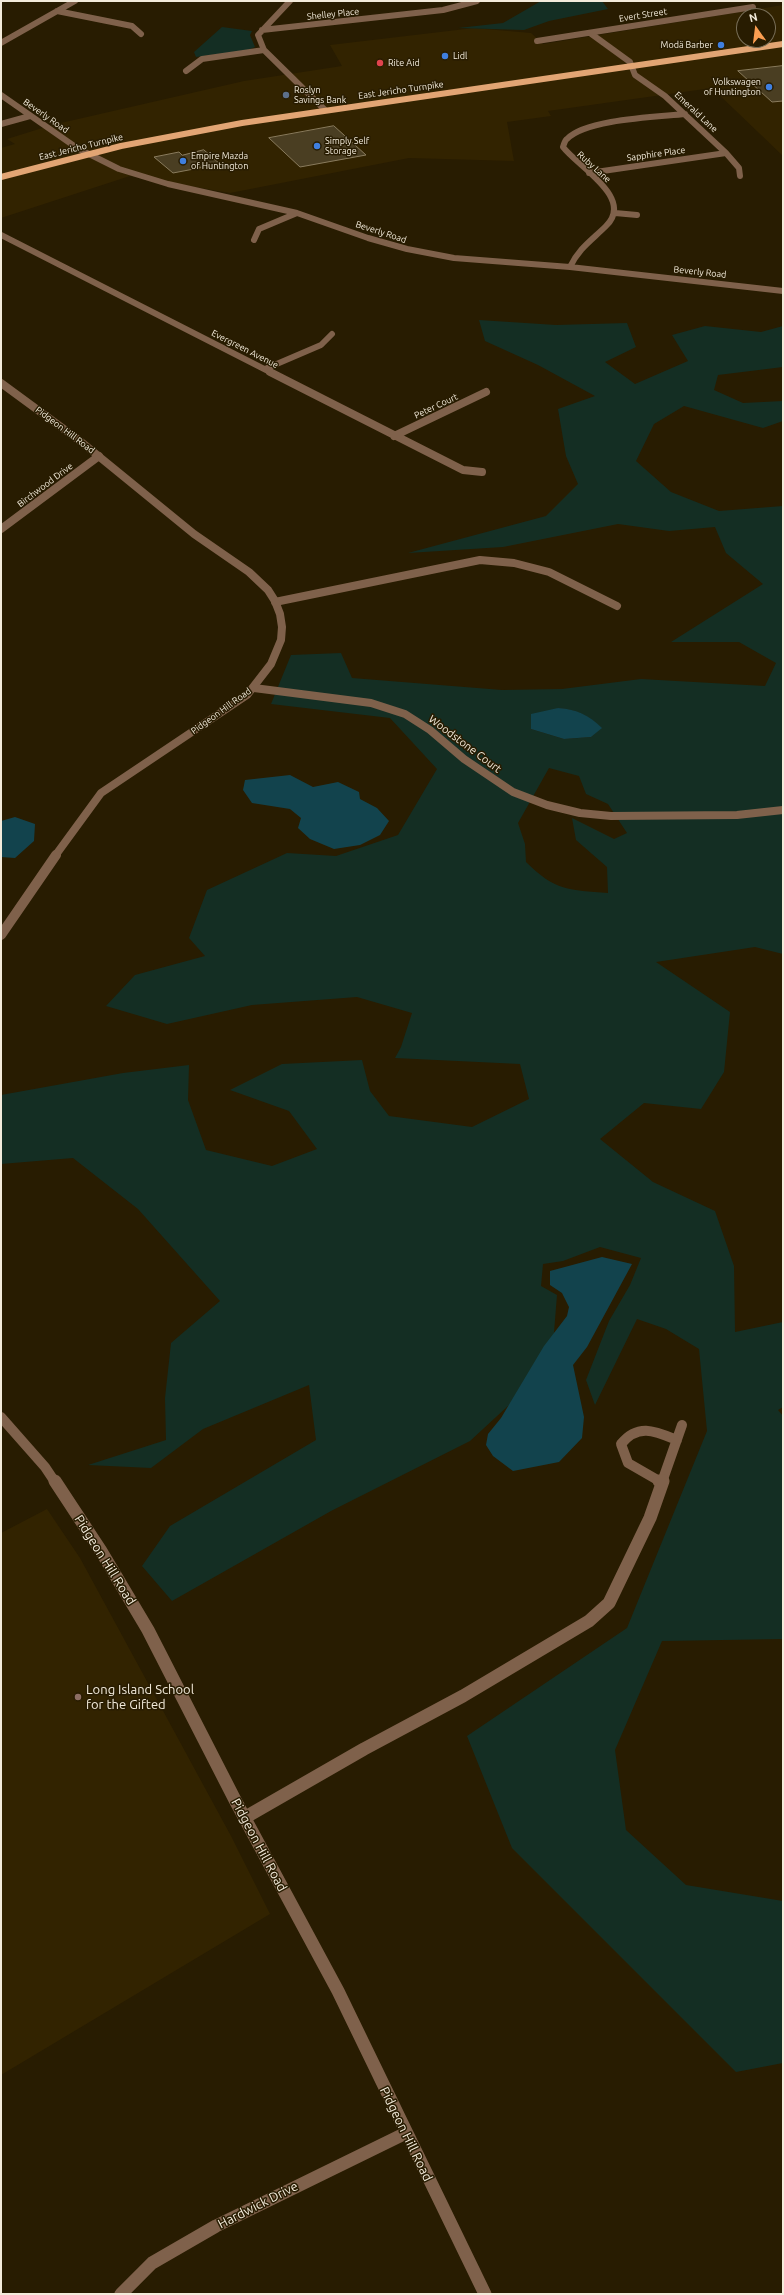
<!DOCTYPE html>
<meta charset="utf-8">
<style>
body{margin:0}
#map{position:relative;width:784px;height:2295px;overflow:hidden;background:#281c01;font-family:Ubuntu,sans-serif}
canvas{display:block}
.frame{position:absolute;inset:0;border:2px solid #f3ebdb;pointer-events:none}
.north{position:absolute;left:736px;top:8px;width:40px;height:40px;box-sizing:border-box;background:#281c01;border:1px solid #796f58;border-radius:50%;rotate:346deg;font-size:11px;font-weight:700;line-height:16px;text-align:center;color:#f3ebdb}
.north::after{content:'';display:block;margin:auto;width:14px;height:18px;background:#fb9e51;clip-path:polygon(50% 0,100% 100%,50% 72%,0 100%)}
</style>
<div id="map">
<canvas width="784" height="2295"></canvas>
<div class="frame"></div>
<div class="north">N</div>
</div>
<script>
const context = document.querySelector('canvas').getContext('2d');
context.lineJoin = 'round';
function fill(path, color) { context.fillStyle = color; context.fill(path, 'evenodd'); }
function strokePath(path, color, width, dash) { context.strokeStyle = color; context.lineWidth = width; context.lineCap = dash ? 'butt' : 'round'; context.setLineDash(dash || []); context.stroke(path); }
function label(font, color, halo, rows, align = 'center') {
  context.font = font + ' Ubuntu,sans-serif'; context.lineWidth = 3; context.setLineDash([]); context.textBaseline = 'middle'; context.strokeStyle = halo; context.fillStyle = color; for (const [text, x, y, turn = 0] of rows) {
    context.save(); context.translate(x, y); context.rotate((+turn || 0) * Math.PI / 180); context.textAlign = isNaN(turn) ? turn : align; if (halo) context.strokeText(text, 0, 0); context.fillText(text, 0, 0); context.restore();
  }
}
const built = new Path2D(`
 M783,5V156L712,88L548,111L551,116L507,122L514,161L409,158L230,193L130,176L1,218V148L15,144L7,139L52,125L244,81L342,66L330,45L474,28L531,33L543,44ZM744,16H768V40H744Z
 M47,1509L80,1558L231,1836L270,1914L1,2075V1533Z`);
const green = new Path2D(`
 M541,1H602L608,9L549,21L524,30L458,28L503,23Z
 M222,27L252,31L250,35L255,47L248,50L196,57L194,52Z
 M479,320L556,325L627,323L636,347L605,362L635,384L688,361L672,335L705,326L761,332L783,326V367L718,375L714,390L743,403L783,401V421L763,428L684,406L654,424L636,461L671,492L719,511L783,506V954L755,947L656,962L730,1012L724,1072L701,1109L644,1103L600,1139L653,1182L715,1211L734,1266L735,1332L783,1322V1407L778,1410L783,1416V1639L662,1641L615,1750L626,1830L686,1885L783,1901V2063L736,2072L512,1848L467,1736L627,1628L707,1431L699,1349L666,1329L637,1319L595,1405L586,1380L609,1321L630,1285L641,1258L600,1247L563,1261L543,1264L541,1286L557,1295L553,1345L509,1405L470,1441L331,1511L172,1601L142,1566L170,1526L316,1440L309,1385L203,1429L151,1468L88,1465L166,1440L165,1398L171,1343L220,1301L138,1209L73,1158L1,1164V1095L123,1073L189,1065L188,1100L206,1150L272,1166L317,1149L289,1111L230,1090L282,1064L362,1060L370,1091L389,1116L472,1127L529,1099L520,1064L395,1058L401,1047L412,1013L357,997L252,1005L167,1024L106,1006L135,975L205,956L189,938L207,890L287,853L336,856L398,835L437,769L390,718L271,704L291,655L341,653L352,678L502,690L562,689L641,679L765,686L776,663L739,642H671L763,584L726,553L715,527L669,531L618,524L503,547L408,553L546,516L578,484L566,456L558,409L595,396L538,365L485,341ZM558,708C575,709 589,715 601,728L591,737L564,739L531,729ZM549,768L579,776L586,794L608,804L627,833L614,839L572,818L576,840L607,867L608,893C569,890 555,891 526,862L525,844L518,823Z`);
const water = new Path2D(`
 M558,708C576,709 589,715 602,728L591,737L564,739L531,729V714Z
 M290,775L313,787L338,782L359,792L360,799L377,808L389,821L380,835L360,845L334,849L310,839L298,828L301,818L290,809L252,803L243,790L245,780Z
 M15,817L35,824L34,841L15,858L1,857V821Z
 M602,1257L632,1264L587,1347L573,1365L584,1417L582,1438L559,1462L513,1471L493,1456L486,1445L488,1434L501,1418L544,1346L567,1316L569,1307L562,1293L550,1285V1271Z`);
const building = new Path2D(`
 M783,66V101L772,102L738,71Z
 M334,126L366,155L300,167L269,138Z
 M204,150L220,164L173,173L154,157L179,152L182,155Z`);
const minorFar3 = new Path2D(`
 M290,1L258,35L264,50L325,110
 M57,11L132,26L141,34
 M262,30L443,10L477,1
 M590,33L630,62L635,75L665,96L726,153L739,168L740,176
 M537,41L753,7
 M1,43L75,1
 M186,71L202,59L264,50
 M1,95L77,148L119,169L168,184L297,213L368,238L407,249L454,258L570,267L783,291
 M1,124L30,116
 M589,173L726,153
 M615,213L637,215
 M1,235L272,373
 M254,240L259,229L297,213
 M570,267C579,248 592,240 606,226C635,198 578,167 563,147C564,144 565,140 567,139C586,119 657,117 685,114
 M265,369L321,345L332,334`);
const minorFar2 = new Path2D(`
 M270,372L463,470L482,472
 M394,436L486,392
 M1,529L99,456
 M275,602L480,560L514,563L549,572L617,606
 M254,688L371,703L405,714L430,730L464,759L513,792L547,805L580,813L611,816L737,815L783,810`);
const minorFar1 = new Path2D(`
 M661,1482L628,1463L621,1444C638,1423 655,1431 677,1440
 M662,1482L682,1425`);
const minor = new Path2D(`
 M659,1481L662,1483
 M244,1818L364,1749L463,1696L589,1621L609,1603L650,1518L663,1481
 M121,2294L152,2263L216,2226L406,2133`);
const tertiaryFar2 = new Path2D(`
 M1,383L80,441L194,534L249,572L268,590L275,601L280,614L282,627L281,640L271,664L247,695L101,793L55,856`);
const tertiaryFar1 = new Path2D(`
 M1,935L56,855
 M1,1417L45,1467L55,1482`);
const tertiary = new Path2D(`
 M55,1481L101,1551L148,1630L235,1800L338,1991L485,2294`);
const primary = new Path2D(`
 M1,177L121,146L242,123L783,44`);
const markers = [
 [721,45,4,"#3f7fe0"],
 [445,56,4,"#3f7fe0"],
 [380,63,4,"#e0444e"],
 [769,87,4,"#3f7fe0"],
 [286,95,4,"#5c6f8a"],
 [317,146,4,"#3f7fe0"],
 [183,161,4,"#3f7fe0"],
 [78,1697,4,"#8d6e63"]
];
const farStreetnames = [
 ["Shelley Place",333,14,-6],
 ["Evert Street",643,15,-9],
 ["East Jericho Turnpike",401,90,-8],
 ["Emerald Lane",696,112,43],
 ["Beverly Road",46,116,35],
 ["East Jericho Turnpike",81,147,-14],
 ["Sapphire Place",656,154,-8],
 ["Ruby Lane",594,167,42],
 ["Beverly Road",381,232,18],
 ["Beverly Road",700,272,6],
 ["Evergreen Avenue",245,349,27],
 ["Peter Court",436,406,-25],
 ["Pidgeon Hill Road",65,430,37],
 ["Birchwood Drive",45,485,-37],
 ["Pidgeon Hill Road",221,711,-36]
];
const farPoinames = [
 ["Modä Barber",713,45,"right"],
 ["Lidl",453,56],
 ["Rite Aid",388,63],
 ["Volkswagen",761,82,"right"],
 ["of Huntington",761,92,"right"],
 ["Roslyn",294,90],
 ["Savings Bank",294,100],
 ["Simply Self",325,141],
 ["Storage",325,151],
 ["Empire Mazda",191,156],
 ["of Huntington",191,166]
];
const streetNames = [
 ["Woodstone Court",465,744,37]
];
const nearStreetnames = [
 ["Pidgeon Hill Road",105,1560,58],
 ["Pidgeon Hill Road",259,1845,62],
 ["Pidgeon Hill Road",406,2134,64],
 ["Hardwick Drive",258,2205,-27]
];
const nearPoinames = [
 ["Long Island School",86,1690],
 ["for the Gifted",86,1705]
];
fill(built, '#322300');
fill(green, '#142e23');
fill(water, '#12434d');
fill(building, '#4a3e22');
strokePath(building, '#897b5d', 1);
strokePath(minorFar3, '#7f614b', 6);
strokePath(minorFar2, '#7f614b', 8);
strokePath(minorFar1, '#7f614b', 10);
strokePath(minor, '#7f614b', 13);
strokePath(tertiaryFar2, '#7f614b', 8);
strokePath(tertiaryFar1, '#7f614b', 10);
strokePath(tertiary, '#7f614b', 13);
strokePath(primary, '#e2a574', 6);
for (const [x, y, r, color] of markers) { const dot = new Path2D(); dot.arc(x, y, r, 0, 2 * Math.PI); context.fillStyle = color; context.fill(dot); strokePath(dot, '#281c01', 1.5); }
label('9px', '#f3ebdb', '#281c01', farStreetnames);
label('9px', '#f3ebdb', '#281c01', farPoinames, 'left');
label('11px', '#f3ebdb', '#281c01', streetNames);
label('13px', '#f3ebdb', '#281c01', nearStreetnames);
label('13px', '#f3ebdb', '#281c01', nearPoinames, 'left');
</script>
